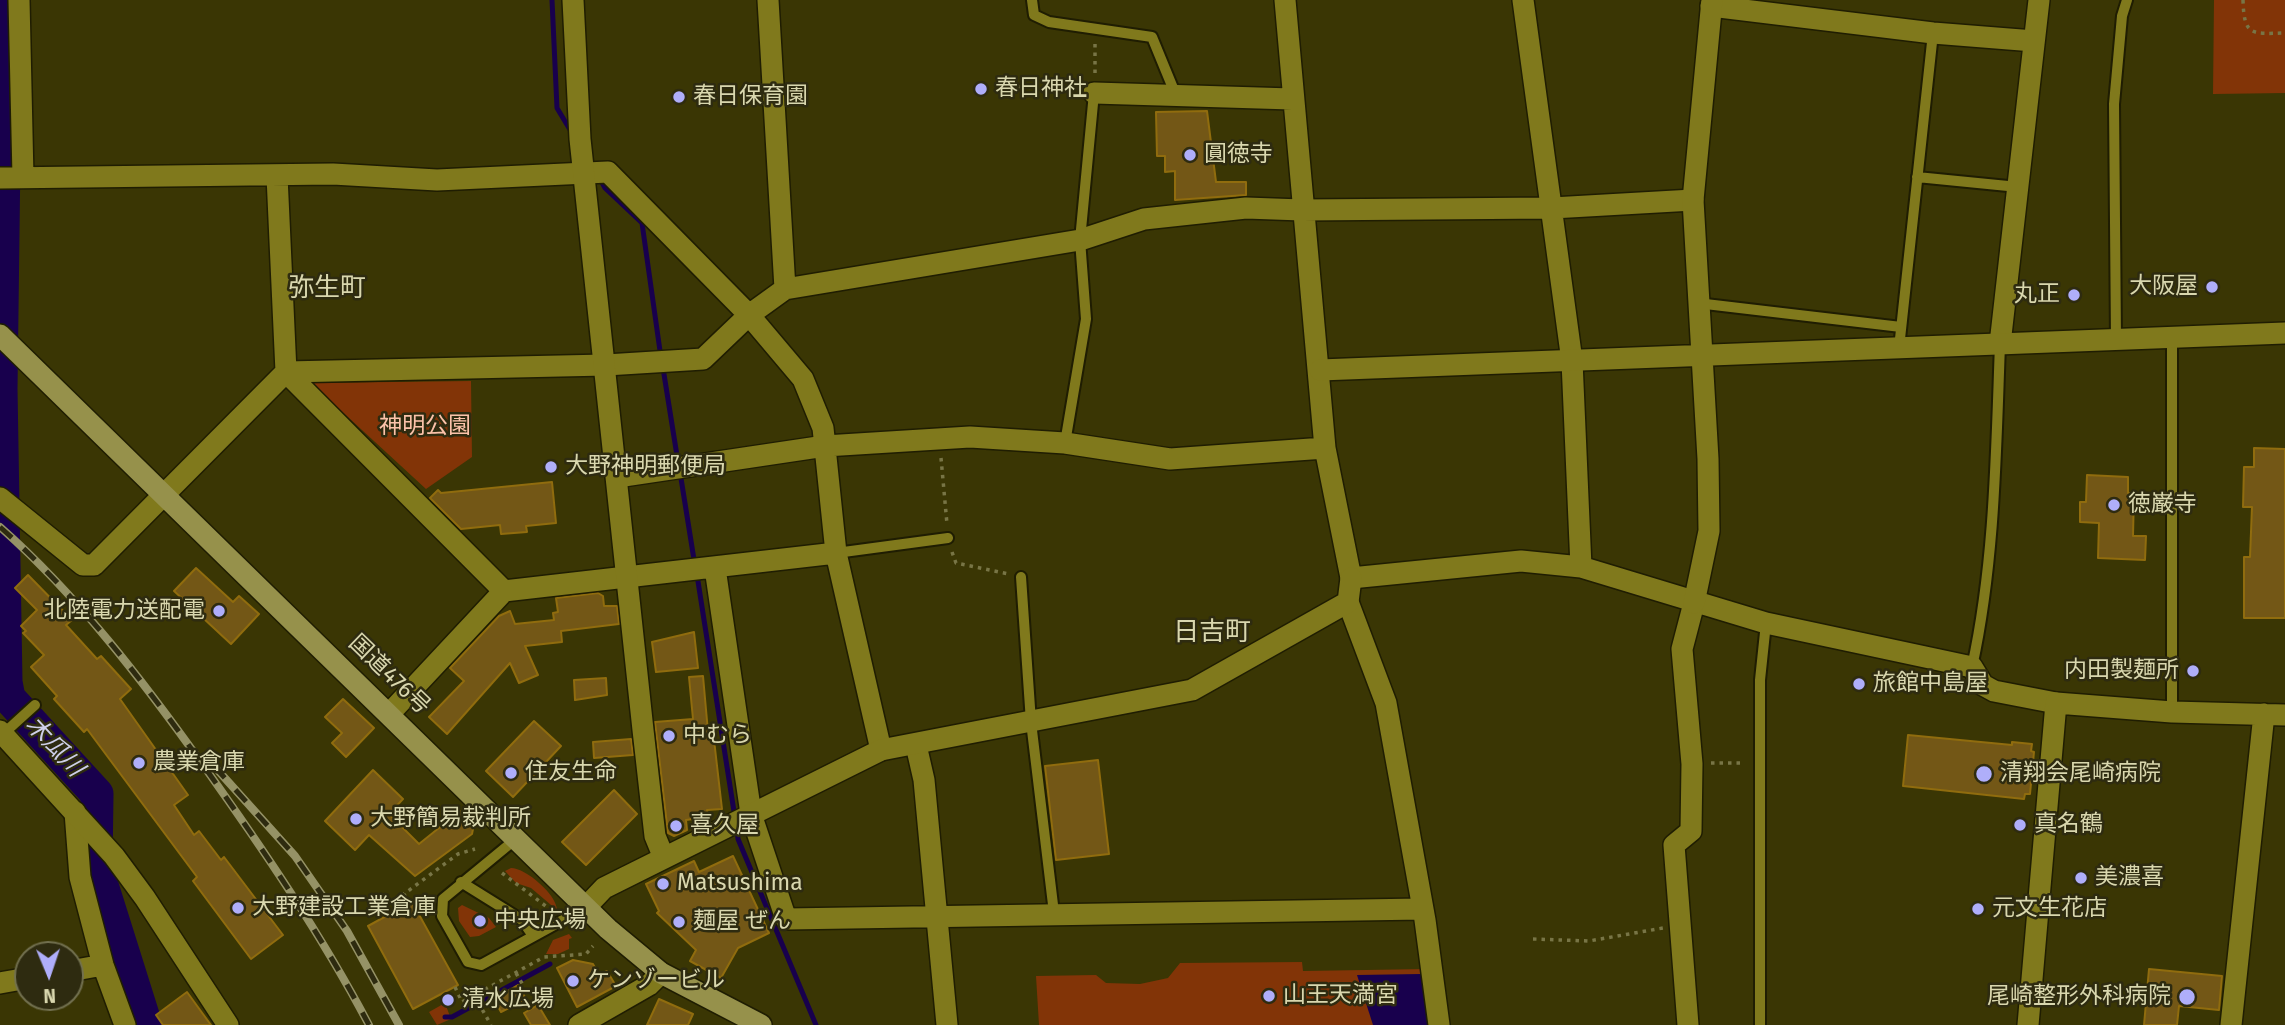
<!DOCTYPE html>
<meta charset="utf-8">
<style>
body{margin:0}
#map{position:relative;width:2285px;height:1025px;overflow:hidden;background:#3a3604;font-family:"Fira Sans",sans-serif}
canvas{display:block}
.north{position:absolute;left:14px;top:941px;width:70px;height:70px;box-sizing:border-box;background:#2e2b10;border:2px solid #72704f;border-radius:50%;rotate:178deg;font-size:19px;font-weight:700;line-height:28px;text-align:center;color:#d9d7ae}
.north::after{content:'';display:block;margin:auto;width:24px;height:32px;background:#afaefa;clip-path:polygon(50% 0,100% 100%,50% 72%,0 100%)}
</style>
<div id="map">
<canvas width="2285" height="1025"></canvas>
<div class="north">N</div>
</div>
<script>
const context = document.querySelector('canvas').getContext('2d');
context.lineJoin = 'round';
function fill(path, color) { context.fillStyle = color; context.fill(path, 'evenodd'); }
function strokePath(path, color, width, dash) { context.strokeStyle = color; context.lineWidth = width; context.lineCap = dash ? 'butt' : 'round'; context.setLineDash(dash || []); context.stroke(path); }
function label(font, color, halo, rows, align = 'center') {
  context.font = font + ' "Fira Sans","Noto Sans JP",sans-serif'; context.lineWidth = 5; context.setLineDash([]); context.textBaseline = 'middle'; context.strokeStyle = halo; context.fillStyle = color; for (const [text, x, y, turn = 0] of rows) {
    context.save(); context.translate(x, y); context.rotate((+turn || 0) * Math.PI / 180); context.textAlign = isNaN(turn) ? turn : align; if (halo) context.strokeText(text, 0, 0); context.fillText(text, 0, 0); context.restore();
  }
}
const green = new Path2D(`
 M2214,0H2285V93L2213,94Z
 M471,381L472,457L426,489L311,383Z
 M511,868C526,868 557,895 557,910L531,888L516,883L505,871Z
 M462,905L489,918L496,927L479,936L470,937L459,921L458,908Z
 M569,934L572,938L569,939V949L558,954H546L553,940Z
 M1302,962L1303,971L1427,969L1435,1025H1039L1036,976L1096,975L1106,983L1140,984L1168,978L1180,963Z
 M445,1003L451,1019L437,1025L429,1012Z`);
const water = new Path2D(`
 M1421,974L1424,976L1430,1025H1373L1357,975Z`);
const stream = new Path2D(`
 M552,0L557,108L572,133
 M599,177L605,188L642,223L661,358
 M663,368L678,462
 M680,472L695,566
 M697,575L735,818
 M737,828L738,839L816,1025
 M445,1017H452L550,964`);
const river = new Path2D(`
 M2,0L4,155L1,389L6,682L9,698L97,794L96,866L146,1025`);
const building = new Path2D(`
 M1207,111L1216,182H1246V195L1175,200V171L1165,172V156H1157L1156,112Z
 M2254,448L2285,449V618H2244V557H2250L2252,507H2243L2244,467H2254Z
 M2087,475L2128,477V493H2134L2133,536H2146L2145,560L2098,558L2099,523L2080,522V502H2086Z
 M552,482L556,523L526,526L527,532L501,534L500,525L461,529L430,498L438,490L441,493Z
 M196,568L233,602L239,596L259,614L231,644L174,591Z
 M28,575L72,620L66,625L97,659L101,656L131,689L120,699L188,795L174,805L194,835L199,831L221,860L224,857L283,935L251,959L193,881L197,877L87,729L84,732L54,699L57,696L31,667L44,655L23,633L26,631L21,626L37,610L15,588Z
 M598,593L603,596L604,606H617L619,624L561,631L562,642L525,646L538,675L519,683L510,663L447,734L429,717L464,681L450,668L499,616L510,611L515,624L554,620L553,613L558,612L556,598Z
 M694,632L698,668L656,672L652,642Z
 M703,676L708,732L713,731L722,809L707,810L708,817L686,820L687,830L674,836L668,833L655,722L693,719L689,677Z
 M606,678L607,695L575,700L574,680Z
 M343,699L374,728L346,757L332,743L342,733L325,717Z
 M534,721L561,746L513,797L486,771Z
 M1908,735L2012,745V742L2032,744L2031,751L2034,752L2030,794H2025L2024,799L1903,786Z
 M631,739L633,755L594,758L593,742Z
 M1098,760L1109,854L1056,860L1045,766Z
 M373,770L403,799L389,814L419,844L460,811L474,824L472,834L415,876L369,835L355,850L325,821Z
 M614,790L637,814L586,865L562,842Z
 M733,856L769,933L738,948L721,978L690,961L696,950L657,913L659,911L646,884L694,861L699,872Z
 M412,902L458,985L413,1009L368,926Z
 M573,960L593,964L599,975L607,971L616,986L577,1007L557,968Z
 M2149,969L2222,976L2219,1010L2179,1006L2177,1025H2144Z
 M518,985L526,999L501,1012L494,999Z
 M187,992L211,1025H163L156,1015Z
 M659,999L693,1014L688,1025H647Z
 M538,1005L550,1025H531L524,1013Z`);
const path = new Path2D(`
 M2243,0C2244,36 2251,34 2285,33
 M1095,73V43
 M1010,86L1075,91
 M941,458L947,524
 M952,552L956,563L1009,574
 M1711,763H1745
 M502,873L551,910
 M409,904L404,894L458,854L475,849
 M1533,939L1589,941L1663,928
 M516,973L523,985L519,987
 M455,987L462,1002L544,957L586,954L593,946
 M474,995L491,1025`);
const lane = new Path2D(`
 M1032,0L1034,15L1049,22L1152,37L1175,93
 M1917,177L2018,187
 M1697,303L1901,327
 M2116,340L2114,104L2122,16L2127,0
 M1899,348L1933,33
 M1065,443L1086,319L1080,240L1094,93
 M836,553L948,538
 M1021,577L1031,722L1054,913
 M1972,667C1995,562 1996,451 2000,344
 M2172,712V337
 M3,734L35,705
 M517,838L443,899L442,916L468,962L481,965L585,908
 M461,882L522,920L533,936
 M1760,1025V680L1766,623`);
const street = new Path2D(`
 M19,0L23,177
 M768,0L785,289
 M1285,0L1325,448L1351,578L1521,561L1581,567L1766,623L1972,667L1983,685L1994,691L2056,703
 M1523,0L1572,361L1581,567
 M1711,6L1933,33L2034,41
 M1094,93L1292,99
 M277,176L286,372L504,591
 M0,178L333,174L437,180L608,172L749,315L803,379L823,428L836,553L881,750
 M2000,344L2039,0
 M617,477L825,446L970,437L1065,443L1170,459L1325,448
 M0,498L83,565H94L286,372L606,365L703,359L749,315L785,289L1080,240L1144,219L1246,208L1302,210L1552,208L1693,200
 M715,568L751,814L786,919L1422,909
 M1348,602L1386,703L1425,920L1439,1025
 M390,713L504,591L836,553
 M916,745L924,780L947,1025
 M75,812L80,877L103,965L125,1025
 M70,971L103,965
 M0,983L28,978
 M579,1025L649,985L661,973
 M1688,1025L1674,845L1691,831L1692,764L1682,649L1694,603`);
const secondary = new Path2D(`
 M573,0L580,139L643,730L655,836L664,858
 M1320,370L2285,333
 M1694,603L1709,531L1708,459L1693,200L1712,0
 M0,731L114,856L145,898L228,1025
 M585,908L604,888L881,750L1192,690L1348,602L1351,578
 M2028,1025L2056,703L2172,712L2285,715
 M2231,1025L2264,714`);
const highway = new Path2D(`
 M0,335L608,929L661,973L761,1025`);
const rail = new Path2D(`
 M0,527C78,596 143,681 203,765C263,849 321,934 369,1025
 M214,766L295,856L347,931L399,1025`);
const markers = [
 [981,89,7,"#afaefa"],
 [679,97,7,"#afaefa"],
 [1190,155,7,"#afaefa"],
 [2212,287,7,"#afaefa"],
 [2074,295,7,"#afaefa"],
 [551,467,7,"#afaefa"],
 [2114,505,7,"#afaefa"],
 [219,611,7,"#afaefa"],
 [2193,671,7,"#afaefa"],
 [1859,684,7,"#afaefa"],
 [669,736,7,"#afaefa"],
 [139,763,7,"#afaefa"],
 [511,773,7,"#afaefa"],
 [1984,774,9,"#afaefa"],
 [356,819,7,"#afaefa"],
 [2020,825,7,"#afaefa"],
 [676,826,7,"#afaefa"],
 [2081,878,7,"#afaefa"],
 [663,884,7,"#afaefa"],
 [238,908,7,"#afaefa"],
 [1978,909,7,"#afaefa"],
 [480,921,7,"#afaefa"],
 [679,922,7,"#afaefa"],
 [573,981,7,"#afaefa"],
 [1269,996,7,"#afaefa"],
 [2187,997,9,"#afaefa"],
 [448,1000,7,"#afaefa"]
];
const poiNames = [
 ["春日神社",995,89],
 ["春日保育園",693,97],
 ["圓徳寺",1204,155],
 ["大阪屋",2198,287,"right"],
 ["丸正",2060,295,"right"],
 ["大野神明郵便局",565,467],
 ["徳巌寺",2128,505],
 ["北陸電力送配電",205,611,"right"],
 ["内田製麺所",2179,671,"right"],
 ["旅館中島屋",1873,684],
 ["中むら",683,736],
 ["農業倉庫",153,763],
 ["住友生命",525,773],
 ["清翔会尾崎病院",2000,774],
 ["大野簡易裁判所",370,819],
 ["真名鶴",2034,825],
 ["喜久屋",690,826],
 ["美濃喜",2095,878],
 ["Matsushima",677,884],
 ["大野建設工業倉庫",252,908],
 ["元文生花店",1992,909],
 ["中央広場",494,921],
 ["麺屋 ぜん",693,922],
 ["ケンゾービル",587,981],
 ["山王天満宮",1283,996],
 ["尾崎整形外科病院",2171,997,"right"],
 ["清水広場",462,1000]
];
const parkNames = [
 ["神明公園",425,427]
];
const streetNames = [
 ["国道476号",389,675,44]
];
const waterNames = [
 ["木瓜川",54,747,47]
];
const quarterNames = [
 ["弥生町",327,289],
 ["日吉町",1212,633]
];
fill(green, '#823407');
fill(water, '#18004d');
strokePath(stream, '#18004d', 5);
strokePath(river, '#18004d', 33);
fill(building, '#735716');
strokePath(building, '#906c0e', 2);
strokePath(lane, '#1f1d02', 14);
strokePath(street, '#1f1d02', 24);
strokePath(secondary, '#1f1d02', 24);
strokePath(highway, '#1f1d02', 24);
strokePath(path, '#787546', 3.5, [3.5, 5]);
strokePath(lane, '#80791c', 10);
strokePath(street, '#80791c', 21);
strokePath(secondary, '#80791c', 21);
strokePath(highway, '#96914b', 21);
strokePath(rail, '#959266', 8);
strokePath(rail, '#2e2b10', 5, [16]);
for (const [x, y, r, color] of markers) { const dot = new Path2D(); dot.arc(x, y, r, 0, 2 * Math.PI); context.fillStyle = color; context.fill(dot); strokePath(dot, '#2e2b10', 2.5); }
label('23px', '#d9d7ae', '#2e2b10', poiNames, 'left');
label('23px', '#fbc2a9', '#2e2b10', parkNames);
label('23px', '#d9d7ae', '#2e2b10', streetNames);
label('italic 24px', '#cecfea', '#2e2b10', waterNames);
label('26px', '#d9d7ae', '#2e2b10', quarterNames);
</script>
